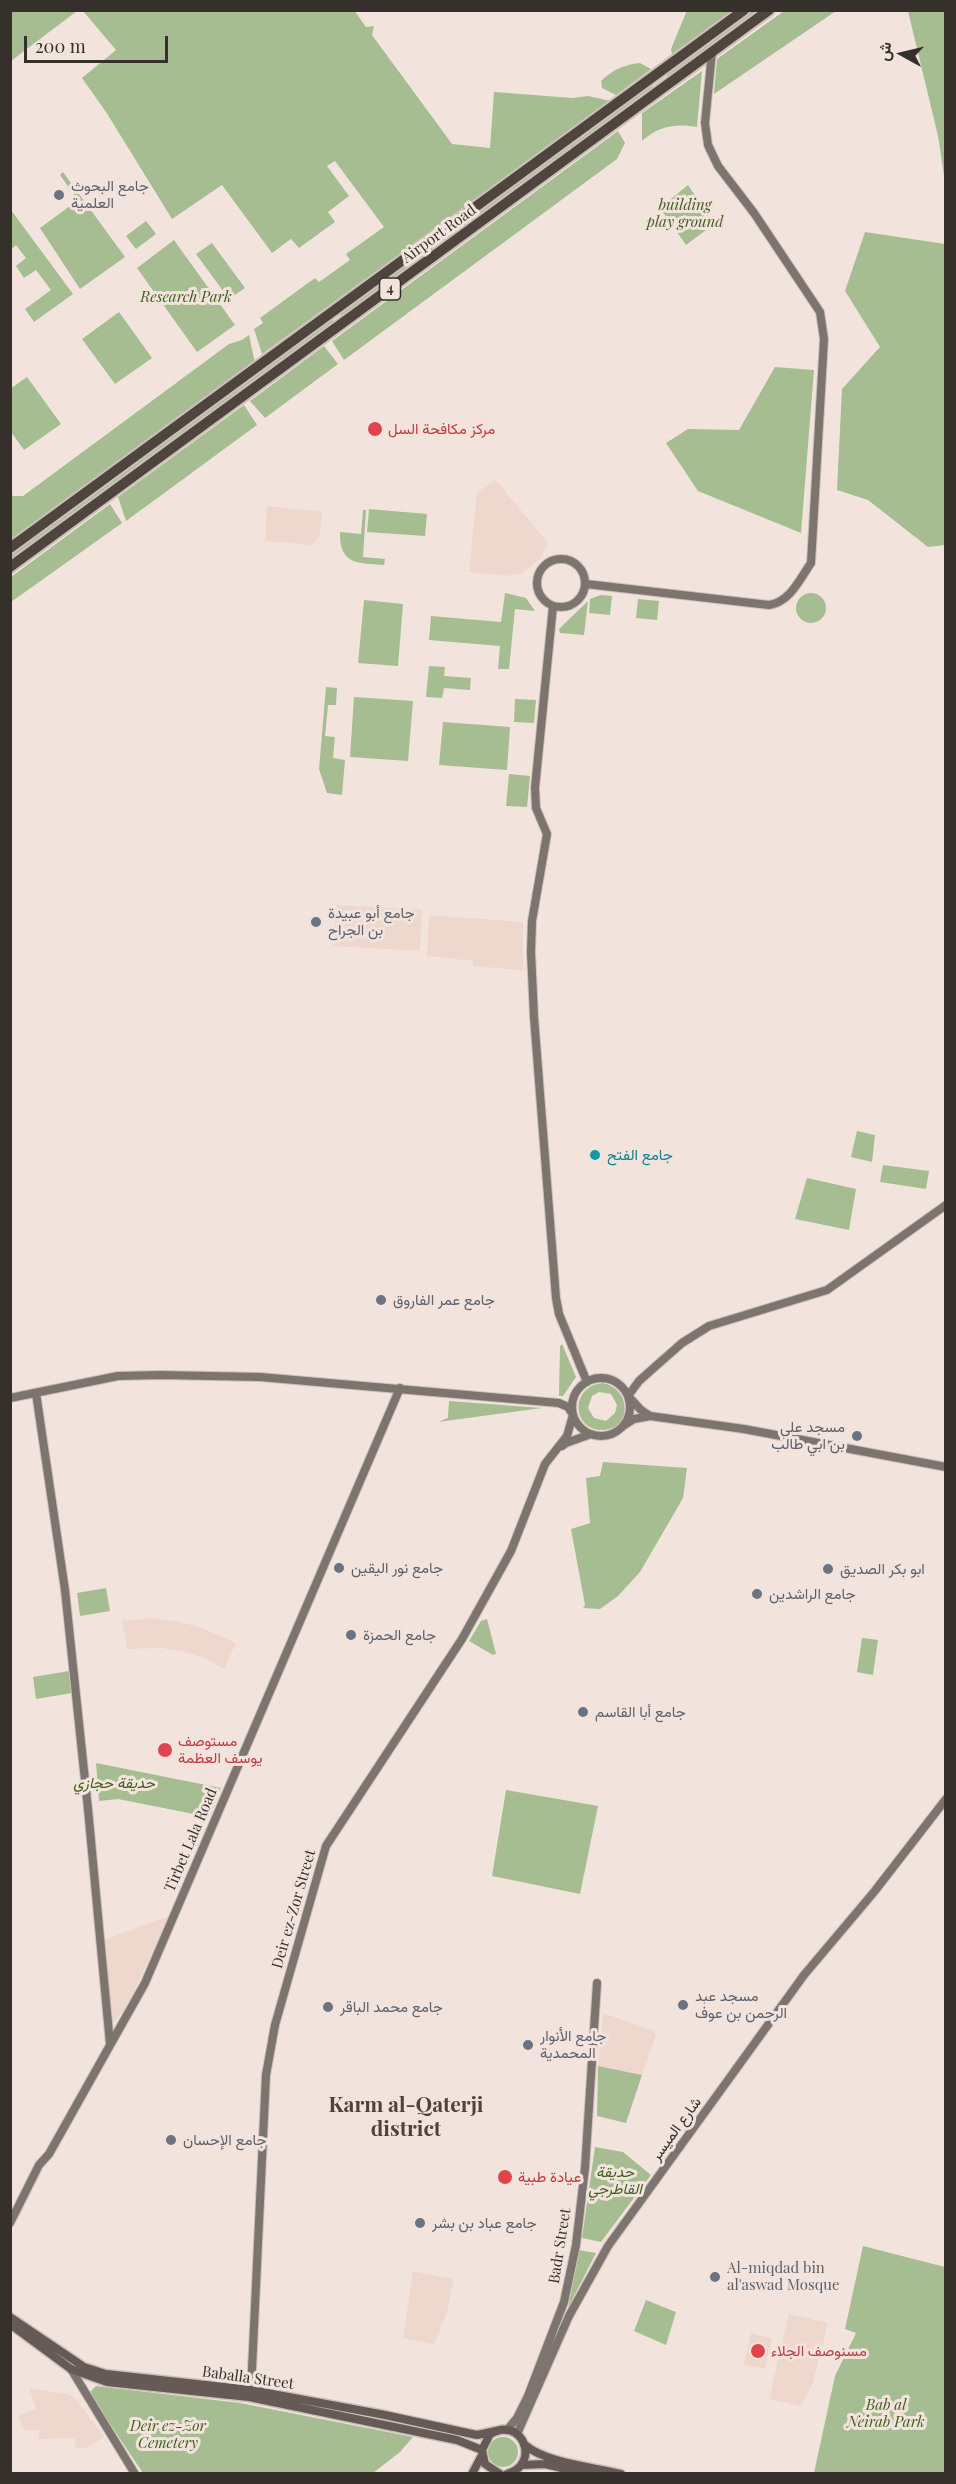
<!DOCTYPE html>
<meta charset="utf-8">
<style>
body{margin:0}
#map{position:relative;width:956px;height:2484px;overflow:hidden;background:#f2e4dd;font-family:"Playfair Display",Vazirmatn,serif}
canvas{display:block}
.frame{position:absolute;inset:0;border:12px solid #36302d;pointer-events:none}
.north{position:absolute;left:872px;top:24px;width:60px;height:60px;-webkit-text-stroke:4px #f2e4dd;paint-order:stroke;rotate:278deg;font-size:16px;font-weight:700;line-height:24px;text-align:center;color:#36302d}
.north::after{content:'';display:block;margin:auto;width:21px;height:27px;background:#36302d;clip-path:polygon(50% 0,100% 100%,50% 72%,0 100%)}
.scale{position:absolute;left:24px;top:36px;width:144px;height:27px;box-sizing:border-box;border:3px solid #36302d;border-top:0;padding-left:8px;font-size:18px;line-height:21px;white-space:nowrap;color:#36302d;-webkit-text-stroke:4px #f2e4dd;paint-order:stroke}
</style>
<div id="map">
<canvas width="956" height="2484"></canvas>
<div class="frame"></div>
<div class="north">ش</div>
<div class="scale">200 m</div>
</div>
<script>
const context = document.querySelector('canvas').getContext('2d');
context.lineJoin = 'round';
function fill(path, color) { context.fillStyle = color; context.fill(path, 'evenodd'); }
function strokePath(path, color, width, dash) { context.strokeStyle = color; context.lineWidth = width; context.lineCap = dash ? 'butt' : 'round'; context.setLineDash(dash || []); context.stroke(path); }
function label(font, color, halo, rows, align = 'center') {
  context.font = font + ' "Playfair Display",Vazirmatn,serif'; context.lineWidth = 6; context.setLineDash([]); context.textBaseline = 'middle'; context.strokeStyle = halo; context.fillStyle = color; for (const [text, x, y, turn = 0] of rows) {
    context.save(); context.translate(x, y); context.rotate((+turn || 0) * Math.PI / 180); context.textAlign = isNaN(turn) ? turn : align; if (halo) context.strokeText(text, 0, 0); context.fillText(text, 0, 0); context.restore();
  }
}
const built = new Path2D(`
 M495,479L548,543L540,559L521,574L506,576L469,572L477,493Z
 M267,506L322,512L320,534L316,541L311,545L265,541Z
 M336,905L422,910L420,951L333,946Z
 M429,915L523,922V970L473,966V961L427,956Z
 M149,1618L176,1621L202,1628L236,1643L224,1669L207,1659L189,1653L161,1648L127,1649L122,1621Z
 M169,1916L127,2007L113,2023L103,1940Z
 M603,2013L654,2031L656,2035L642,2075L598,2066Z
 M413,2271L454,2279L447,2312L434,2344L403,2338Z
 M789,2314L828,2323L813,2383L801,2406L769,2399Z
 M751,2333L772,2338L765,2369L744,2365Z
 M29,2388L68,2394L75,2398L104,2437L88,2447L76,2449L74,2438L38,2439L39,2430H24L18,2416L36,2409Z`);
const green = new Path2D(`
 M11,10H77V11L11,61Z
 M354,10L366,27L374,26L372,35L452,144L490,148L494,92L573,98L588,96L611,101L262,354L254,329L263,323L260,318L315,278L319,282L350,260L346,254L384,227L335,161L327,166L349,196L328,212L335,222L299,248L291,239L272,253L222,185L172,219L106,112L82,78L116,50L83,11Z
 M687,10L732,11L672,54L671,49Z
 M752,11H763L669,78L665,73Z
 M784,11H836L714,94L717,59Z
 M908,11H945V182L938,136Z
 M640,63L651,69L616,95L602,88L601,81C614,69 623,65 640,63Z
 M702,71L697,127C676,123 658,126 642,141V113Z
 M652,85L653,90L341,317L340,312L648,86Z
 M618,131L625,143L617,159L344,360L332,341Z
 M63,172L125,257L80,289L40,228L78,200L60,175Z
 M688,185L714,224L686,245L660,208Z
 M11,210L73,294L34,322L25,309L51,290L36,270L24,278L16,266L26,258L16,245L13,248L11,245Z
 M146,221L156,234L136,249L126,236Z
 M865,232L945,244V545L928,547L868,500L837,490L842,389L880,347L845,291Z
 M174,240L235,325L197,352L137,268Z
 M212,243L245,288L229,299L196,254Z
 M119,312L152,358L115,384L82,339Z
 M329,319L333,320L334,324L11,560L10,554Z
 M249,335L255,363L11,540L10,492L13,496H23L229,344L242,340Z
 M324,346L338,364L265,418L250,401Z
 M775,367L814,370L801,533L698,491L666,443L688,429L739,430Z
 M27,377L61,424L24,450L11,432L10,389Z
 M244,405L257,425L126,521L118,497Z
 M110,504L122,523L11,602V577Z
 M369,509L427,514L425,536L367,532Z
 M363,510H366L363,557L385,559L384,565C358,563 339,565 340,532L361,534Z
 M796 608a15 15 0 1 1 30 0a15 15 0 1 1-30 0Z
 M505,593L526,598L535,611L515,609L509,669H498L500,646L429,640L431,616L501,622Z
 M601,595L612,596L610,615L589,613L590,599Z
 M638,599L659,601L657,620L636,618Z
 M364,600L403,604L398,666L358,663Z
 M588,601L584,635L560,633L559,629Z
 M429,666L445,667L444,676L471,678L470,690L444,688L442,698L426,697Z
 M326,687L337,688L336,705H328L325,736L335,737L333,758L345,760L342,795L327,793L319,769Z
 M354,697L413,701L408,761L350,757Z
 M515,699L536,700L534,723L514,722Z
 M443,722L510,727L507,770L439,765Z
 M509,774L530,776L527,807L506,806Z
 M857,1131L875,1135L872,1162L851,1157Z
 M883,1165L929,1171L926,1189L880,1182Z
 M807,1178L856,1189L849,1230L795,1219Z
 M562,1344L576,1377L563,1396H559L560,1346Z
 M603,1383C632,1389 632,1429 603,1430C572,1431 569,1386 603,1383ZM599,1392L611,1394L617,1405L615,1413L606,1421L594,1418L588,1408L592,1396Z
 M449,1401L542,1408L438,1422L448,1418Z
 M603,1462L687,1468L683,1498L640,1572L618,1596L600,1609L583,1608L585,1605L571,1529L590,1523L586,1478L600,1476Z
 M106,1588L110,1611L80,1616L77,1593Z
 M487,1619L496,1654L493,1655L469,1641L481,1621Z
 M862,1638L878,1640L873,1675L857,1672Z
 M69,1671L72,1693L36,1699L33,1677Z
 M96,1763L221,1788L209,1817L118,1799L99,1801Z
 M506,1790L598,1806L580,1894L492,1876Z
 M598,2066L642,2075L626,2123L597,2116Z
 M595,2147L623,2152L651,2175L601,2242L582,2238Z
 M863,2246L945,2267V2473H814L835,2376L856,2333L845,2329Z
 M579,2250L596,2253L568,2308Z
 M646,2300L676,2312L666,2345L634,2331Z
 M96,2386L240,2403L413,2437L400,2452L373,2473H143L89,2393Z
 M488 2452a15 15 0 1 1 30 0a15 15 0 1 1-30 0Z`);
const secondary = new Path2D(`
 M537 583a24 24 0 1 1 48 0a24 24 0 1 1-48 0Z
 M586,584L769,605C790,602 800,579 811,563L824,339L820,312L754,213L718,166L708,145L705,123L712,52
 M553,606L535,788L536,808L547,834L532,921L531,952L534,1017L556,1298L559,1314L587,1382
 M572 1407a29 29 0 1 1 58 0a29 29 0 1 1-58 0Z
 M36,1393L65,1590L88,1809L110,2044
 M10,1398L118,1376L160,1375L260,1377L559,1403L568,1407L573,1415L567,1436L545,1464L511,1551L462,1639L326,1846L275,2025L266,2075L251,2390
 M650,1416L744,1429L946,1467
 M623,1426L634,1419L650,1416L641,1410L628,1396L639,1381L657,1365L682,1343L709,1326L827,1290L946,1205
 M562,1446L566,1443L591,1434
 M10,2223L39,2165L49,2154L145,1983L400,1388
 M71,2369L135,2474
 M507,2430L517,2418L528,2396L564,2302L576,2245L585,2168L597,1983
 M517,2434L569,2316L608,2246L804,1975L874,1892L946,1799`);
const primary = new Path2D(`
 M10,2317L84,2367L106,2374L251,2390L385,2415L477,2435L496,2431
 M10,2324L71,2369L107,2382L249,2397L457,2440L482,2450
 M525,2445C546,2463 593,2467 621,2474
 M522,2465L545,2464L587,2474
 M472,2474L482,2455
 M500,2474L485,2464L482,2450L490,2434C522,2415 542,2464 507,2474`);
const highway = new Path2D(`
 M10,548L744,10
 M10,567L769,10`);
const markers = [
 [59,195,6,"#6b7280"],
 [375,429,8,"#e0444e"],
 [316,922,6,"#6b7280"],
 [595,1155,6,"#0f9aa8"],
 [381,1300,6,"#6b7280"],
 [857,1436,6,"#6b7280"],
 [339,1568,6,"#6b7280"],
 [828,1569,6,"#6b7280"],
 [757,1594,6,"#6b7280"],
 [351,1635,6,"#6b7280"],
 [583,1712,6,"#6b7280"],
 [165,1750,8,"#e0444e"],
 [683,2005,6,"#6b7280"],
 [328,2007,6,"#6b7280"],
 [528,2045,6,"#6b7280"],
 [171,2140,6,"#6b7280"],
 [505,2177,8,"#e0444e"],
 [420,2223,6,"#6b7280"],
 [715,2277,6,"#6b7280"],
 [758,2351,8,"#e0444e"]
];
const shields = [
 [390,289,21]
];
const shieldNames = [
 ["4",390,289]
];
const worshipNames = [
 ["جامع البحوث",71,186],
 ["العلمية",71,203],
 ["جامع أبو عبيدة",328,913],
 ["بن الجراح",328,930],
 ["جامع عمر الفاروق",393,1300],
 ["مسجد علي",845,1427,"right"],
 ["بن ابي طالب",845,1444,"right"],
 ["جامع نور اليقين",351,1568],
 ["ابو بكر الصديق",840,1569],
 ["جامع الراشدين",769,1594],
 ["جامع الحمزة",363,1635],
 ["جامع أبا القاسم",595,1712],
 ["مسجد عبد",695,1996],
 ["الرحمن بن عوف",695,2013],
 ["جامع محمد الباقر",340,2007],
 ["جامع الأنوار",540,2036],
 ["المحمدية",540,2053],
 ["جامع الإحسان",183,2140],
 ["جامع عباد بن بشر",432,2223],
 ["Al-miqdad bin",727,2268],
 ["al'aswad Mosque",727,2285]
];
const parkNames = [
 ["building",685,205],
 ["play ground",685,222],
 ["Research Park",186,297],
 ["حديقة حجازي",114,1783],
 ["حديقة",615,2172],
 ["القاطرجي",615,2189],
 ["Bab al",886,2405],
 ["Neirab Park",886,2422],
 ["Deir ez-Zor",168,2426],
 ["Cemetery",168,2443]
];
const streetNames = [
 ["Airport Road",439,234,-36],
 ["Tirbet Lala Road",191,1840,-67],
 ["Deir ez-Zor Street",294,1909,-74],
 ["شارع الميسر",676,2129,-54],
 ["Badr Street",560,2246,-81],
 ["Baballa Street",248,2378,8]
];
const healthNames = [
 ["مركز مكافحة السل",388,429],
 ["مستوصف",178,1741],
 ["يوسف العظمة",178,1758],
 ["عيادة طبية",518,2177],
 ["مسنوصف الجلاء",771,2351]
];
const cultureNames = [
 ["جامع الفتح",607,1155]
];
const districtNames = [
 ["Karm al-Qaterji",406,2105],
 ["district",406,2129]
];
fill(built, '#eed8cd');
fill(green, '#a5bd91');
strokePath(secondary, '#ccc0ba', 10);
strokePath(primary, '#ccc0ba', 11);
strokePath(highway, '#ccc0ba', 14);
strokePath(secondary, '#7d7470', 8);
strokePath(primary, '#655a55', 8);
strokePath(highway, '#50443f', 10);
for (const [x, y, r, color] of markers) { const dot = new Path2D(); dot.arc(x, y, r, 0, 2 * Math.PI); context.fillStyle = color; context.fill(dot); strokePath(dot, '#f2e4dd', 2); }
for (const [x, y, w] of shields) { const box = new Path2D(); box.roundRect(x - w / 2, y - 11, w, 22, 4.5); context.fillStyle = '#f2e4dd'; context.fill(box); strokePath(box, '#36302d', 1.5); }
label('bold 14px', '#36302d', null, shieldNames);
label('15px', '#5b616d', '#f2e4dd', worshipNames, 'left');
label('italic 15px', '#3f5e1b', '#f2e4dd', parkNames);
label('15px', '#36302d', '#f2e4dd', streetNames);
label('15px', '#be3a42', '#f2e4dd', healthNames, 'left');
label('15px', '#0d838f', '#f2e4dd', cultureNames, 'left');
label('bold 21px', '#4e423c', '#f2e4dd', districtNames);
</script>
